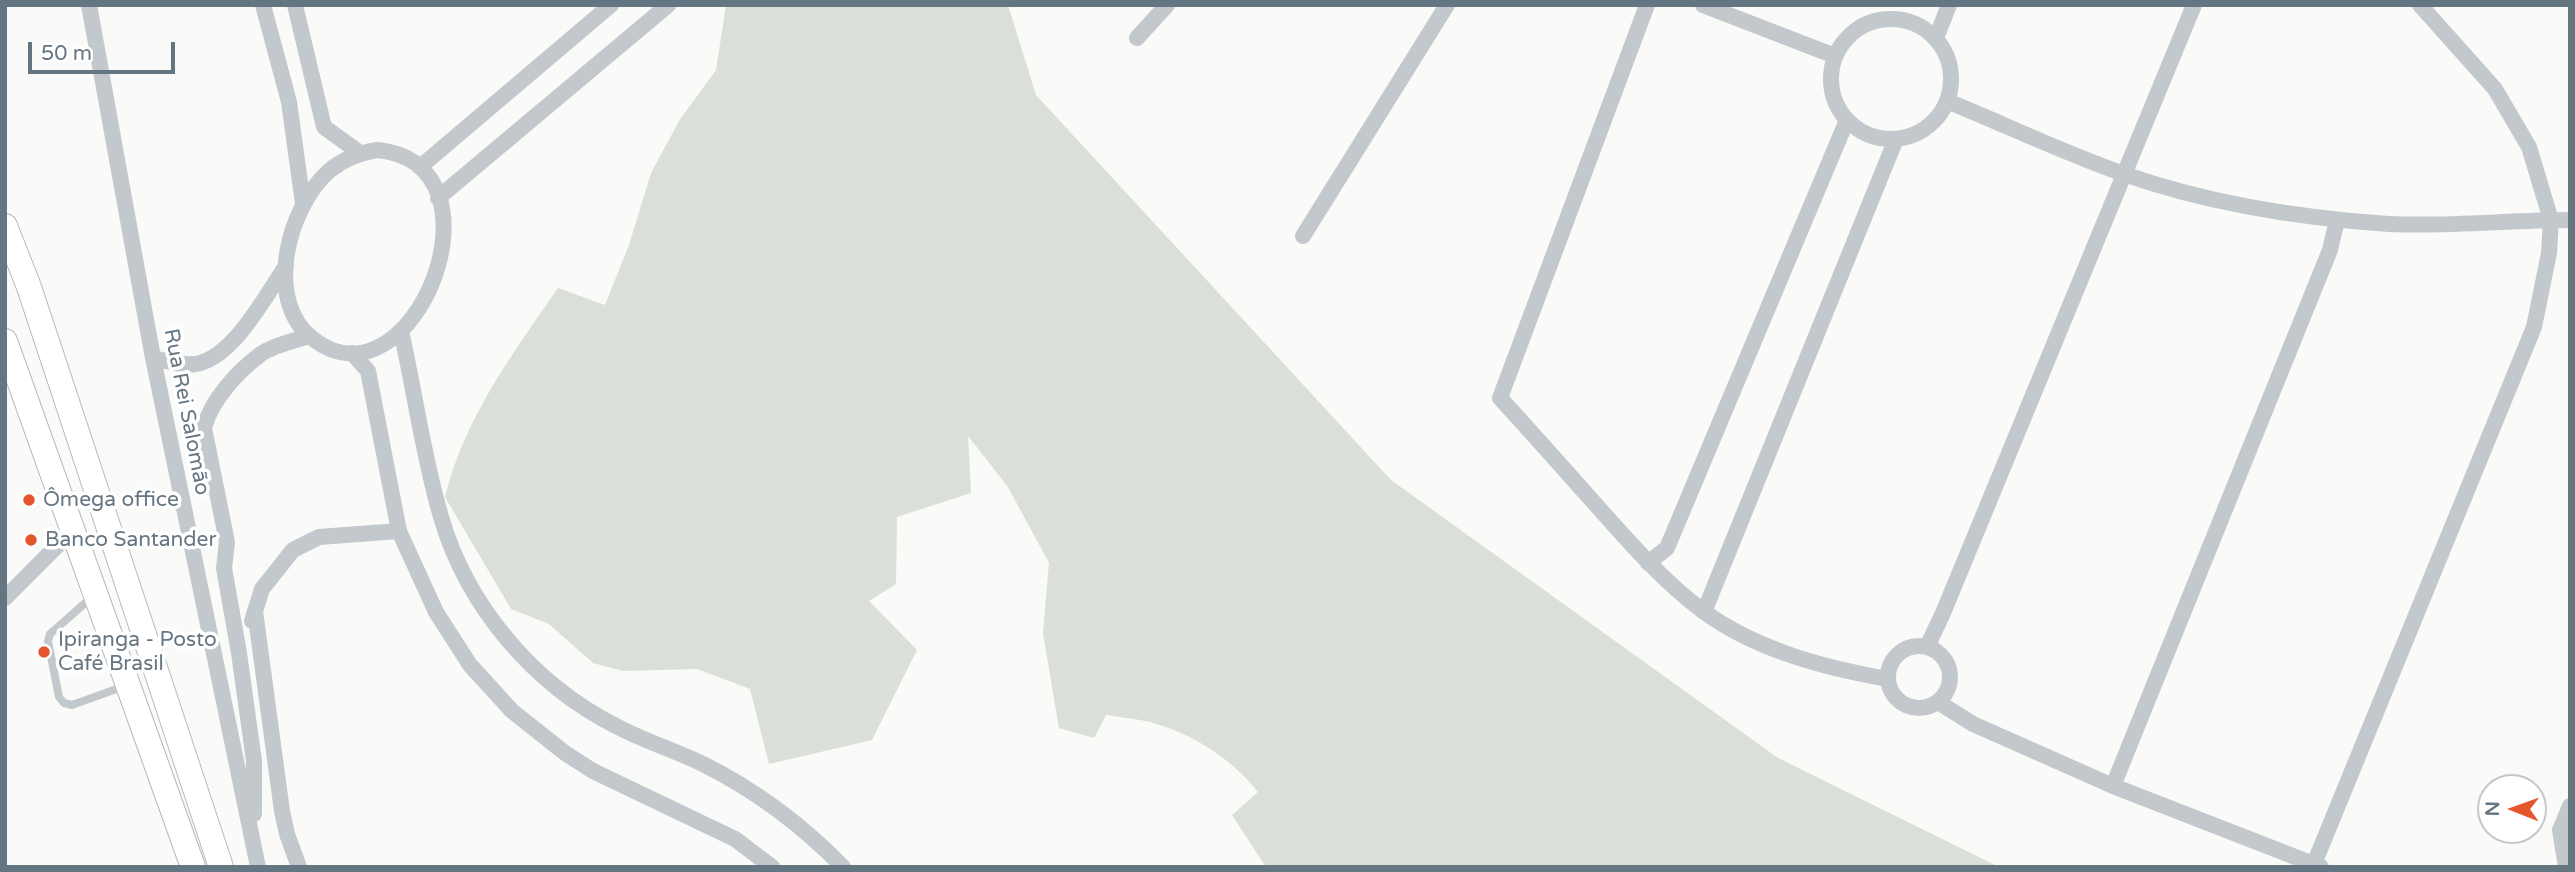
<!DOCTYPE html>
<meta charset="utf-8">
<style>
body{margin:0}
#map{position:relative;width:2575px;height:872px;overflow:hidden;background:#fafaf8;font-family:"Varela Round",sans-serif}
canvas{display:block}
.frame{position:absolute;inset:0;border:7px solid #657683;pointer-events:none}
.north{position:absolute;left:2477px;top:774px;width:70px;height:70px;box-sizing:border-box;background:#fff;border:2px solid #c1c8cd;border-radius:50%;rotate:271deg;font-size:19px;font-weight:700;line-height:28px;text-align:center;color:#657683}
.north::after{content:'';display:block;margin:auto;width:24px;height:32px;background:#e4572e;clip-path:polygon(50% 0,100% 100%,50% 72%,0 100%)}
.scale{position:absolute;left:28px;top:42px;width:147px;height:32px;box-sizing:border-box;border:4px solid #657683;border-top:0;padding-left:9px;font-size:21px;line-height:24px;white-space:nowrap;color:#657683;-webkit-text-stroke:5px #fff;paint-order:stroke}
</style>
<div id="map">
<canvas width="2575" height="872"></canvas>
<div class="frame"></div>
<div class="north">N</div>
<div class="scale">50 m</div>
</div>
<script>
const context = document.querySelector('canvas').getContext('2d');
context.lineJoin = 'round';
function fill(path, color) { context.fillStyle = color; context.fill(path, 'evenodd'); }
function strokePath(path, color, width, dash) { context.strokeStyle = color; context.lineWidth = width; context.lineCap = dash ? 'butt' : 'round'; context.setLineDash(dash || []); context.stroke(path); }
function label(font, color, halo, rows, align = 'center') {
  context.font = font + ' "Varela Round",sans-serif'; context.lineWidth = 7; context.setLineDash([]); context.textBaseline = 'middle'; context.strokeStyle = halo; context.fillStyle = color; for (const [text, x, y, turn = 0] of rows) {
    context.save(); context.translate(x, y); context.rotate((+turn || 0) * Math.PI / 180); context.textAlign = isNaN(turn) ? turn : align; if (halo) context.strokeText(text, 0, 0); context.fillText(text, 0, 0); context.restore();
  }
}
const green = new Path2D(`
 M726,5H1008L1036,95L1391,480L1778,758L1999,867H1266L1232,815L1258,792C1234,761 1197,737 1160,725C1143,719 1123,718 1106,715L1094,738L1059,728L1043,633L1049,563L1008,487L968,436L971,493L897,517L896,584L869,601L917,650L872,740L769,764L750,689L697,669L623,671L593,663L549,624L511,609L445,497C465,417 511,356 558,288L605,305L629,245L651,173L679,121L716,70Z`);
const lane = new Path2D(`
 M92,597L50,634L48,641L59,697L64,703L72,705L125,686`);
const street = new Path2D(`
 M89,5L153,358L258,867
 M263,5L289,102L303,204
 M295,5L324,127L360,153
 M1647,5L1500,398C1533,434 1565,470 1597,506C1630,543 1663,581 1703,611C1756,650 1825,668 1888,679
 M1703,5L1835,56
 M1831 79a60 60 0 1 1 120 0a60 60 0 1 1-120 0Z
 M1137,38L1167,5
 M1936,38L1949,5
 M1947,101C2006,125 2064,153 2124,174C2209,204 2300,218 2389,224C2450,227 2509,220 2570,220
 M377,150C514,163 413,416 313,339C263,301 288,207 329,171C343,159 359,153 377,150Z
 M420,167L611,5
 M438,198L668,5
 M1303,236L1447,5
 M401,331C415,393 423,456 441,517C467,606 533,684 616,726C644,741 674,750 703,764C755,790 802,825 843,867
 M352,353L368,371L399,531L436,612L470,665L512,711L565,753L593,771L735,839L772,867
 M153,358C167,361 182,366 196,364C234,357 266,295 286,266
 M1648,563L1667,548L1847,120
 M5,598L71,532
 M255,611L282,811L287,834L299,867
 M1704,612L1896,139
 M252,621L262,589L293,550L319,537L399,531
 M1888 677a31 31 0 1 1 62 0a31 31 0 1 1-62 0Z
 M1927,647L1943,613L2194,5
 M1938,702L1973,724L2113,786L2321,867
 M2113,786L2330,250L2337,220
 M254,814V761L239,653L224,568L227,542L204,428C211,400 238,371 261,354C274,345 294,341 309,336
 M2314,864L2534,327L2549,253L2551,220L2529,147L2495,89L2420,5
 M2566,867L2560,830L2570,806`);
const primary = new Path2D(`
 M5,226L29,287L221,867
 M5,341L193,867`);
const markers = [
 [29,500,7,"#e4572e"],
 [31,540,7,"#e4572e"],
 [44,652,7,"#e4572e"]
];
const streetNames = [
 ["Rua Rei Salomão",186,412,79]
];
const poiNames = [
 ["Ômega office",43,500],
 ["Banco Santander",45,540],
 ["Ipiranga - Posto",58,640],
 ["Café Brasil",58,664]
];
fill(green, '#dadfd7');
strokePath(primary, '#b5babe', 26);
strokePath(lane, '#c3c8cc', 8);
strokePath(street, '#c3c8cc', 16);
strokePath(primary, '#fff', 24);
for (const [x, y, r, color] of markers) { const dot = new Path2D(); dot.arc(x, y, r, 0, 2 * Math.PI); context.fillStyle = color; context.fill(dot); strokePath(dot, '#fff', 2.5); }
label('21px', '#657683', '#fff', streetNames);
label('21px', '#657683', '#fff', poiNames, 'left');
</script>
